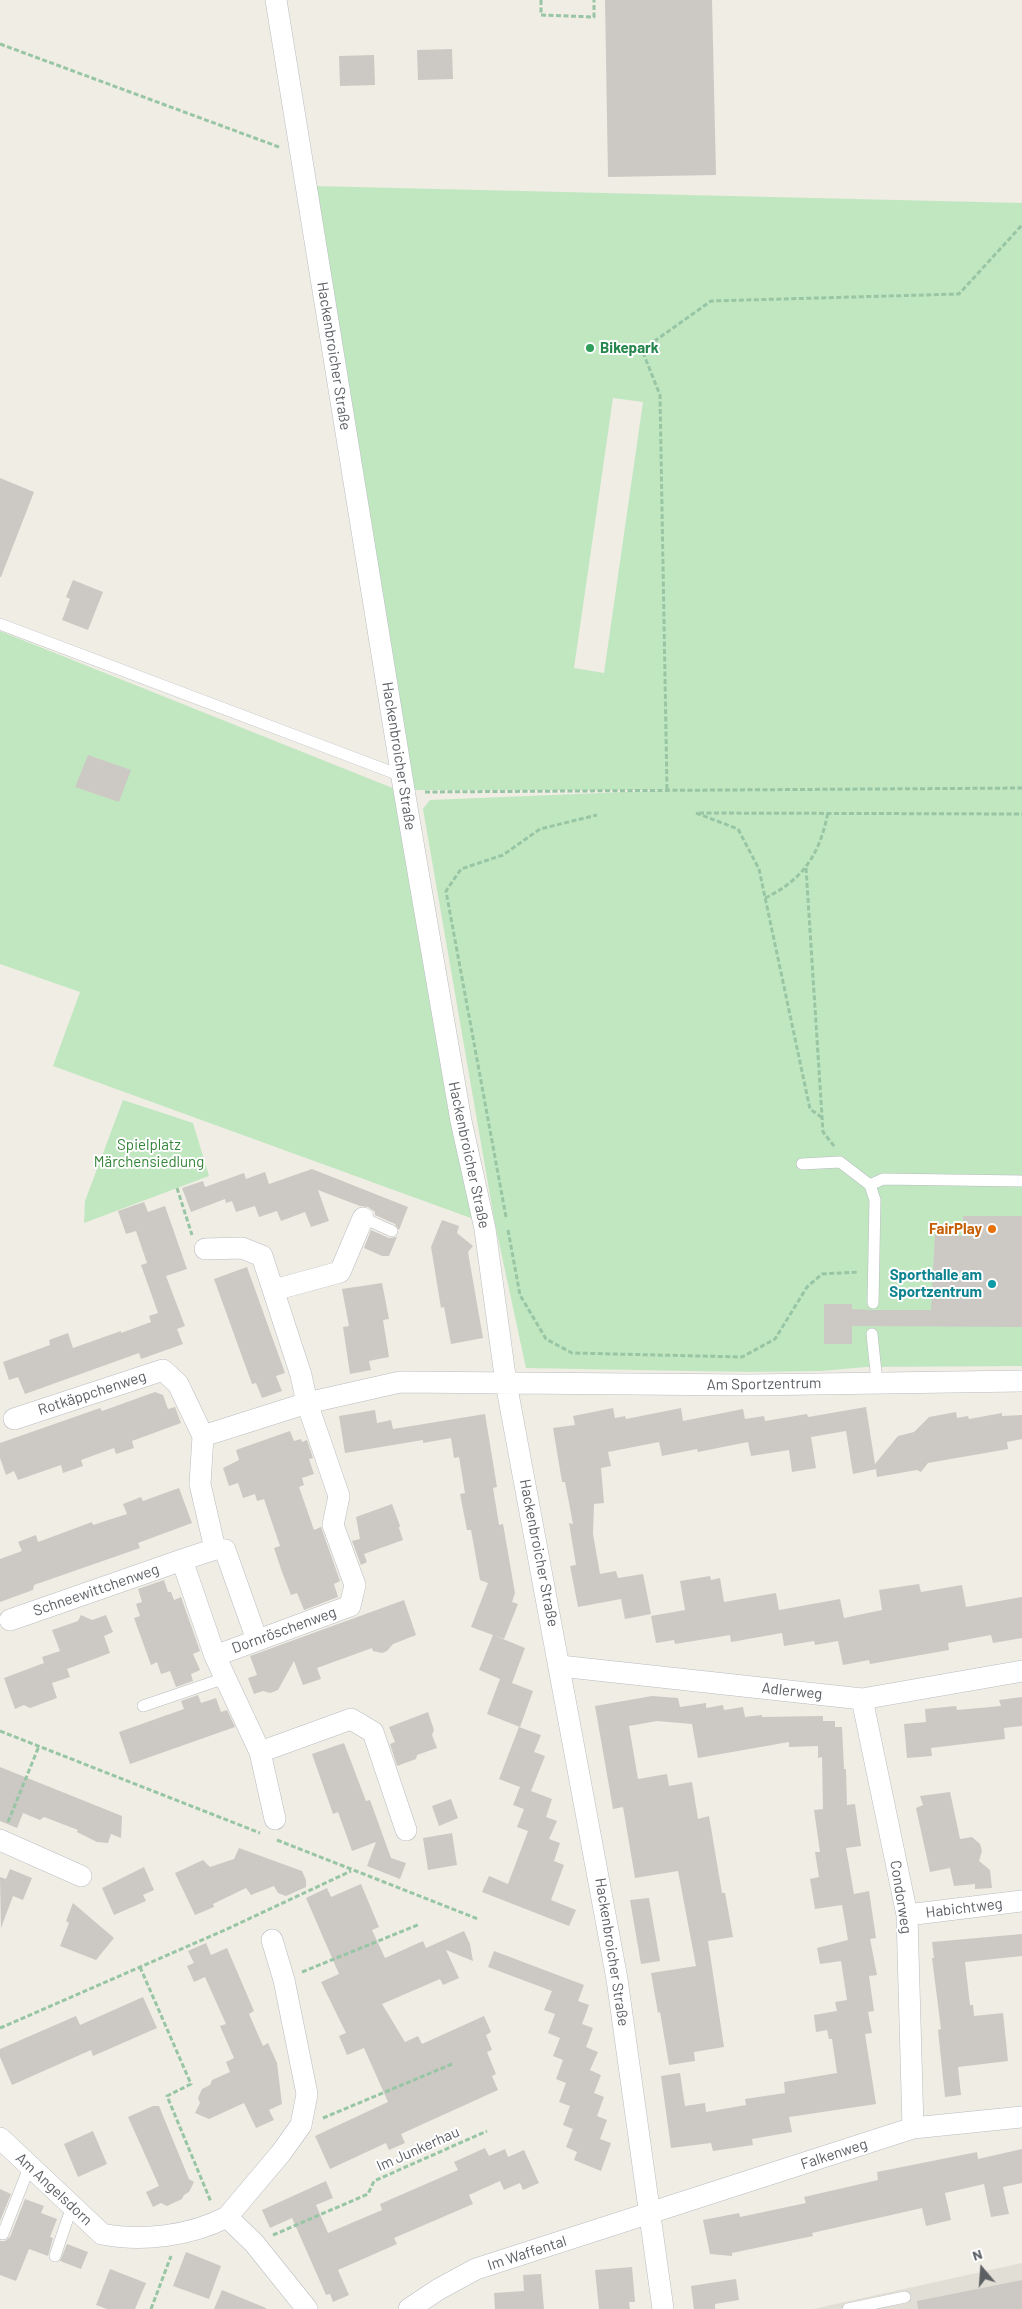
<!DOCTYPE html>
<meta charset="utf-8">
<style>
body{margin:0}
#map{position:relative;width:1022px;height:2309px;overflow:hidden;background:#efede4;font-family:Barlow,sans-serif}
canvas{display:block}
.north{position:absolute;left:957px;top:2244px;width:50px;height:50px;-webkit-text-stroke:4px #fff;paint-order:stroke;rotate:342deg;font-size:14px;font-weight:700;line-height:20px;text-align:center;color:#5c6065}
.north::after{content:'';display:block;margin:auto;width:18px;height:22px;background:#5c6065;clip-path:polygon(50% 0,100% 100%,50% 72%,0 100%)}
</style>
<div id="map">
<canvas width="1022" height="2309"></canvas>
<div class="north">N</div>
</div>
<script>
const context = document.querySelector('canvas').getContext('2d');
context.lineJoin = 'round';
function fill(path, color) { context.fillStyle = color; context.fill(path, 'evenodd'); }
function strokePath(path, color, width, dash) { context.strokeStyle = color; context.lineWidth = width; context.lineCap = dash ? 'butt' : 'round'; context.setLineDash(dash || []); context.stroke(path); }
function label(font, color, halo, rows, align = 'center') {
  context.font = font + ' Barlow,sans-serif'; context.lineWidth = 4; context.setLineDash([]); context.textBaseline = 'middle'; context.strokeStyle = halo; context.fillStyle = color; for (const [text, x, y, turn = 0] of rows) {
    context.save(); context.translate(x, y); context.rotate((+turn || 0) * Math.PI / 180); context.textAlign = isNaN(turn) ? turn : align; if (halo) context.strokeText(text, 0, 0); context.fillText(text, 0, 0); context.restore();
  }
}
const education = new Path2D(`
 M1022,2263V2309H813Z`);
const green = new Path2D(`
 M313,186L1022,203V1366L866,1367L821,1371L749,1372L526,1368L495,1224L423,809L430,800L675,790H414ZM613,398L643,402L604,673L574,668Z
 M0,631L395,789L479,1221L53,1066L80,992L0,964Z
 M123,1100L193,1123L209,1176L84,1223L85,1201Z`);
const building = new Path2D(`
 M605,0H712L716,175L608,177Z
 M452,49L453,79L418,80L417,50Z
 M374,55L375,85L340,86L339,56Z
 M0,478L34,492L1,577H0Z
 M73,580L103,592L88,630L62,620L70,599L66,597Z
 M88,755L131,770L119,802L75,787Z
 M312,1169L408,1207L399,1230L395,1224L375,1215V1212L368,1207L360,1206L318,1190L329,1221L311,1227L305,1212L281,1221L277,1211L259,1217L255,1206L236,1212L232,1201L226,1203L225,1199L191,1212L182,1188L203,1181L205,1187L244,1173L246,1179L265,1172L269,1184Z
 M144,1202L148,1212L165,1206L187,1269L166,1276L185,1326L177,1329L183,1344L141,1359L139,1353L25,1394L18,1377L9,1380L3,1362L50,1345L49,1340L68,1333L73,1348L121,1331V1333L151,1322L149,1316L158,1313L141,1265L147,1263L136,1231L126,1234L118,1211Z
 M963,1216H1022V1327L852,1326V1344H824V1304H852V1309L872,1310H931L935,1234L963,1236Z
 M442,1220L459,1226L457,1233L473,1246L468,1252L483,1338L451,1344L444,1307L441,1308L431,1247Z
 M371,1230L389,1238L397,1237L389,1256H382L364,1248Z
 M247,1267L285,1373L276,1376L282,1391L262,1398L256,1383L252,1384L214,1279Z
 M382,1283L389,1319L383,1320L389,1357L369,1361L371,1370L350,1374L343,1327L349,1326L342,1289Z
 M155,1392L163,1395L168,1409L175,1407L181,1423L132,1441L134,1448L116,1454L114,1448L81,1460L83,1466L63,1473L61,1465L18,1480L14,1471L6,1475L0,1458V1443L83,1414L100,1408L102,1411Z
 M866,1407L875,1464L898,1436L914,1432L929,1417L956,1412L957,1418L968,1416L969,1419L1002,1413V1416L1022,1415V1439L1007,1442L1008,1449L928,1463L921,1472L917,1470L877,1477L876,1469L853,1474L846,1431L811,1437L816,1468L792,1472L789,1450L751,1456L748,1442L698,1452L697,1449L662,1456L659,1442L608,1452L611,1466L601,1468L604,1503L594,1504L593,1534L600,1574L616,1571L618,1578L643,1574L651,1614L625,1619L621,1599L578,1607L570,1566L576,1565L569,1523L573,1524L565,1482H562L553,1428L575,1425L573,1416L613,1408L615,1418L625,1416L626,1419L681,1408L683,1421L743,1409L745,1419L764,1416L765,1421L807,1414L808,1417Z
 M375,1410L377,1423L391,1420L393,1429L485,1414L497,1487L493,1488L496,1506L499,1525L503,1524L515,1593L512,1602L518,1604L504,1639L471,1627L488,1583L480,1580L471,1530H467L460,1494L465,1493L459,1457L454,1458L451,1438L423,1443V1440L345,1453L339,1416Z
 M290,1431L294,1441L301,1439L302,1442L307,1440L313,1458L309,1459L314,1474L302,1478L304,1485L299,1487L314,1530L321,1527L340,1581L334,1584L338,1597L304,1610L297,1593L291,1595L282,1572L274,1548L280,1546L264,1499L257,1501L255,1494L243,1498L238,1483L229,1486L223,1468L239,1460L236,1450Z
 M179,1488L192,1523L138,1543L140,1548L34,1585L33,1590L0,1602V1559L22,1551L18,1542L36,1535L38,1542L92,1522L93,1525L127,1514L123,1504L141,1497L143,1501Z
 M392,1504L400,1526L398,1529L399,1528L403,1540L364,1554L367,1562L361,1565L352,1541L360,1539L356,1517Z
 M710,1576L711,1580L720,1578L724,1602L776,1593L779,1610L840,1599L844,1618L882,1610L879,1590L919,1584L921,1592L962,1585L966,1607L1022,1597V1638L993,1643L991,1635L948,1643L949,1650L870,1664L869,1660L843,1665L838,1641L815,1645L814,1641L784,1646L782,1633L731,1642L730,1635L675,1644L674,1640L656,1643L651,1616L685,1610L680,1581Z
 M164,1580L168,1592H171L174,1600L181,1597L200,1651L193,1654L200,1670L191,1674L193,1681L176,1687L170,1671L161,1674L157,1662L151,1665L134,1618L140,1616L136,1604L142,1602L138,1589Z
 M404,1600L416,1635L393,1644L387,1651L382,1653L373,1651L372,1648L317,1668L321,1679L303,1685L294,1661L278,1690L270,1693L263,1691L254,1694L248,1678L257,1675L250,1656Z
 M81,1615L92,1620L106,1615L113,1632L104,1636L110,1653L67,1669L70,1677L52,1683L57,1698L30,1708L24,1705L15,1709L4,1678L44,1663L42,1657L60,1651L52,1630L78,1621Z
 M493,1635L525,1648L512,1683L533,1691L520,1727L487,1714L500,1679L479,1670Z
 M198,1695L201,1703L216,1698L221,1712L227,1710L235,1727L130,1764L119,1732L184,1709L181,1701Z
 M652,1696L678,1698L680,1707L706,1703V1708L723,1705L724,1710L743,1707L745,1717L762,1715V1717L823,1716V1721H835V1727H842L844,1769H846L847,1805L855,1804L861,1846L846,1848L854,1894L869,1891L876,1938L870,1939L877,1975L869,1976L874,2011L868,2012L872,2033L865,2034L876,2104L789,2117L792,2132L752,2139L753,2145L713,2151L711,2143L671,2148L661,2076L680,2073L685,2106L705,2103L706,2112L746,2105L745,2099L785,2093L784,2082L837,2073L832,2039H829L827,2030L816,2032L814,2015L837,2011L835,2002L847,2000L841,1961L820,1964L817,1948L848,1940L842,1905L815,1909L810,1879L819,1877L815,1852H820L814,1810L823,1809L822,1757L818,1758V1746L789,1747V1742L698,1758L692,1724L657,1721L629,1726L638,1779L667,1774L669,1786L692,1782L698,1819L709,1816L722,1893H725L733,1937L708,1941L724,2047L694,2052L695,2061L669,2065L660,2012L658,2013L651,1973L696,1966L678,1871L635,1878L623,1807L613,1809L595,1706Z
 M1022,1697V1726L1004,1728L1005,1739L931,1748L932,1756L907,1758L904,1724L926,1722L925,1709L956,1706L957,1710L1001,1706L999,1700Z
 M428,1712L434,1730L432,1735L437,1748L417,1755L416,1759L397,1766L390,1744L395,1742L389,1727Z
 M519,1727L541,1735L534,1752L545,1756L531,1791L552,1799L546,1817L557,1821L549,1839L560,1843L554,1861L564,1865L551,1900L576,1910L569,1926L482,1892L489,1876L508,1884L528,1831L517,1827L524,1809L513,1805L520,1787L499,1779Z
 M344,1743L366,1801L370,1800L391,1858L406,1863L400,1879L367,1866L376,1842L352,1851L338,1812L333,1814L312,1754Z
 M0,1767L122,1816L121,1838L111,1834L108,1843L97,1842L77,1832L78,1830L44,1817L40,1820L23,1813L17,1828L0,1821Z
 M950,1792L960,1839L972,1837L980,1844L982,1851L979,1861L990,1870L992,1888L975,1889V1884L954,1886L950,1868L930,1872L916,1808L923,1805L920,1796Z
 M451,1799L458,1818L439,1826L432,1806Z
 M452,1833L457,1865L428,1870L423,1838Z
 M239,1848L302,1871L306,1880V1887L286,1896L278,1893L274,1886L251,1895L246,1888L213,1904L214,1907L195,1915L175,1873L203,1860L210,1867L234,1859Z
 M144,1867L154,1890L143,1895L146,1901L114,1915L102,1888Z
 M10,1869L32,1878L23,1900L13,1896L1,1928L0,1877L6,1879Z
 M361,1884L379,1927L372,1930L385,1958L423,1941L426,1948L464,1931L470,1944L473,1961L446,1950L459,1978L443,1985L440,1979L382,2004L405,2042L418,2036L422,2044L484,2016L491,2032L486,2035L492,2050L487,2052L496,2074L492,2076L498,2090L401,2134L405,2143L389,2150L386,2143L330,2169L315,2136L388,2102L364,2048L347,2055L339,2036L346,2033L321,1982L339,1974L306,1898L327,1888L331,1897Z
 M649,1898L660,1961L641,1964L630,1900Z
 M73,1903L114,1938L96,1960L60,1946L69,1923L66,1921Z
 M1022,1934V1956L965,1962L970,2005H973L974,2016L1003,2013L1008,2061L958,2067L961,2095L945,2097L938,2030L941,2029L932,1958H934L932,1942Z
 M206,1943L211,1955L227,1948L254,2011L249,2014L263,2046L268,2043L277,2063L282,2104L269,2110L274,2120L256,2128L244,2103L209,2119L195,2113L200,2103L198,2098L202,2089L210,2085L212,2080L230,2072L226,2062L234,2058L220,2026L226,2024L205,1977L194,1982L187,1966L194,1963L188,1951Z
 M494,1951L584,1985L578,2001L589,2005L582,2024L593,2028L586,2047L598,2052L590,2070L601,2075L594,2093L604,2097L597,2116L607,2120L600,2139L611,2143L601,2171L574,2160L577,2152L566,2147L573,2129L563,2125L570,2106L559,2102L566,2083L556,2079L563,2060L553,2056L560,2038L548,2033L555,2014L544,2010L552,1991L488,1967Z
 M143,1997L157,2028L93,2056L91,2050L12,2085L0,2057V2049L76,2016L80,2025Z
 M153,2106H159L189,2179L194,2182L189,2192L184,2195L182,2199L167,2206L161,2203L153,2207L146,2192L159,2186L128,2117Z
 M93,2131L107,2164L78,2177L64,2144Z
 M485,2148L489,2156L505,2149L508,2157L524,2150L539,2183L523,2190L520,2183L504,2190L500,2181L469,2195L473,2204L394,2238L397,2244L338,2270L349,2295L333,2302L330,2294L326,2295L292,2218L270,2228L262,2210L326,2181L333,2198L316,2205L328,2233L382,2210L380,2204L458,2170L454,2162Z
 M1022,2149V2183L1003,2187L1009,2214L991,2217L984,2184L945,2193L951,2220L926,2226L922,2208L812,2233L813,2236L732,2253V2256L710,2254L703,2220L739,2213L740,2217L806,2203L804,2197L878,2180L877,2172L977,2152L978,2159Z
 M0,2189L11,2194L0,2221Z
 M25,2199L44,2206L41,2213L57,2219L50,2237L53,2238L48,2256L29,2249L16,2281L0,2275V2241H5L10,2237Z
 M67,2244L88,2252L81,2269L60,2261Z
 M186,2252L221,2266L209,2299L173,2286Z
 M632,2267L635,2302H629L630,2309H599L595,2270Z
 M110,2269L146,2283L135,2309H107L96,2305Z
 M541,2274L544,2309H495L494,2293L524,2291L523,2275Z
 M736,2279L739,2300L715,2304V2309H694L691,2286Z
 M1022,2280V2309H918L917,2301Z
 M222,2290L266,2308V2309H214Z`);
const path = new Path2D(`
 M541,0V15L594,17V0
 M0,44L279,147
 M667,789L660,395L642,350L711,301L959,294L1022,225
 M425,792L1022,788
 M696,813L738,829L759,869L810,1109L824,1119
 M699,813L1022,814
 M806,868L823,1132L834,1146
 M765,898C803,880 820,854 828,812
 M177,1188L192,1235
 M506,1217L446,891L461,869L503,855L540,829L597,815
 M508,1230L520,1295L546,1339L572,1353L742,1357L775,1339L807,1287L822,1274L859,1272
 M0,1731L260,1833
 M8,1822L39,1746
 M277,1840L478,1919
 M140,1967L191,2084L167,2096L211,2202
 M302,1972L420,1924
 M0,2028L225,1930L351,1871
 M323,2118L452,2064
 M273,2235L368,2194L374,2181L487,2131
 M151,2309L171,2256`);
const service = new Path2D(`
 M0,624L402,776
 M802,1164L840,1162L870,1185L883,1179L1022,1181
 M870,1185L875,1200L873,1303
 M363,1218L392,1231
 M872,1334L877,1382
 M143,1706L225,1678
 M3,2234L30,2165
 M55,2256L72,2206
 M848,2309L905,2297`);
const minor = new Path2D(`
 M276,0L405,796L461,1121L485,1229L506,1383L617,1979L663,2309
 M205,1249L242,1248L262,1256L301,1375L307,1403L339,1496L333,1525L355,1585L350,1606L215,1656
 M274,1290L340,1272L363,1218
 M14,1419L163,1370L178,1384L203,1436L307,1403L400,1382L748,1385L1022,1381
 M203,1436L200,1484L215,1549L182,1560L215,1656L260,1752L275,1819
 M215,1549L225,1550L257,1640
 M10,1620L182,1560
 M560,1666L862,1699L1022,1671
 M862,1699L907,1915L913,2128
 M260,1752L351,1719L373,1732L406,1830
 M0,1840L81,1876
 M907,1915L1022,1901
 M272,1940L284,1980L307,2094L301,2125L281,2153L227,2217L254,2243L307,2309
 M0,2138L102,2234C142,2242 190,2236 227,2217
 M409,2309L439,2289L476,2269L913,2128L1022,2117`);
const markers = [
 [590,348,5,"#2e9e5b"],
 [992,1229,5,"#e8710a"],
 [992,1284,5,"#0f9aa8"]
];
const leisureNames = [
 ["Bikepark",600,348]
];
const streetNames = [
 ["Hackenbroicher Straße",334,356,81],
 ["Hackenbroicher Straße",399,756,81],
 ["Hackenbroicher Straße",469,1155,78],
 ["Am Sportzentrum",764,1384,-1],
 ["Rotkäppchenweg",92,1393,-18],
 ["Hackenbroicher Straße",539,1553,79],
 ["Schneewittchenweg",96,1590,-19],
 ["Dornröschenweg",284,1630,-20],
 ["Adlerweg",792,1691,6],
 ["Condorweg",901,1897,81],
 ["Habichtweg",964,1908,-7],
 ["Hackenbroicher Straße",612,1952,81],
 ["Im Junkerhau",418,2149,-24],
 ["Falkenweg",834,2154,-18],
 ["Am Angelsdorn",54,2189,43],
 ["Im Waffental",527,2253,-18]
];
const parkNames = [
 ["Spielplatz",149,1145],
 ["Märchensiedlung",149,1162]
];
const foodNames = [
 ["FairPlay",982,1229]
];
const cultureNames = [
 ["Sporthalle am",982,1275],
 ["Sportzentrum",982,1292]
];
fill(education, '#e1ded5');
fill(green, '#c1e7c1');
fill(building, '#ccc9c4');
strokePath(service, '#b9bcc0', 12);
strokePath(minor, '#b9bcc0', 22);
strokePath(path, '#98c6a5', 3, [5, 2.5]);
strokePath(service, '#fff', 11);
strokePath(minor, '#fff', 21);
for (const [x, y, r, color] of markers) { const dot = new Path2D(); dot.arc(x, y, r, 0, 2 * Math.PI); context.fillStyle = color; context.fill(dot); strokePath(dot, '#fff', 2); }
label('bold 15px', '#27864d', '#fff', leisureNames, 'left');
label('15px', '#5c6065', '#fff', streetNames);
label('15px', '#348437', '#fff', parkNames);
label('bold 15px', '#c56008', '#fff', foodNames, 'right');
label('bold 15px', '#0d838f', '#fff', cultureNames, 'right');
</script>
